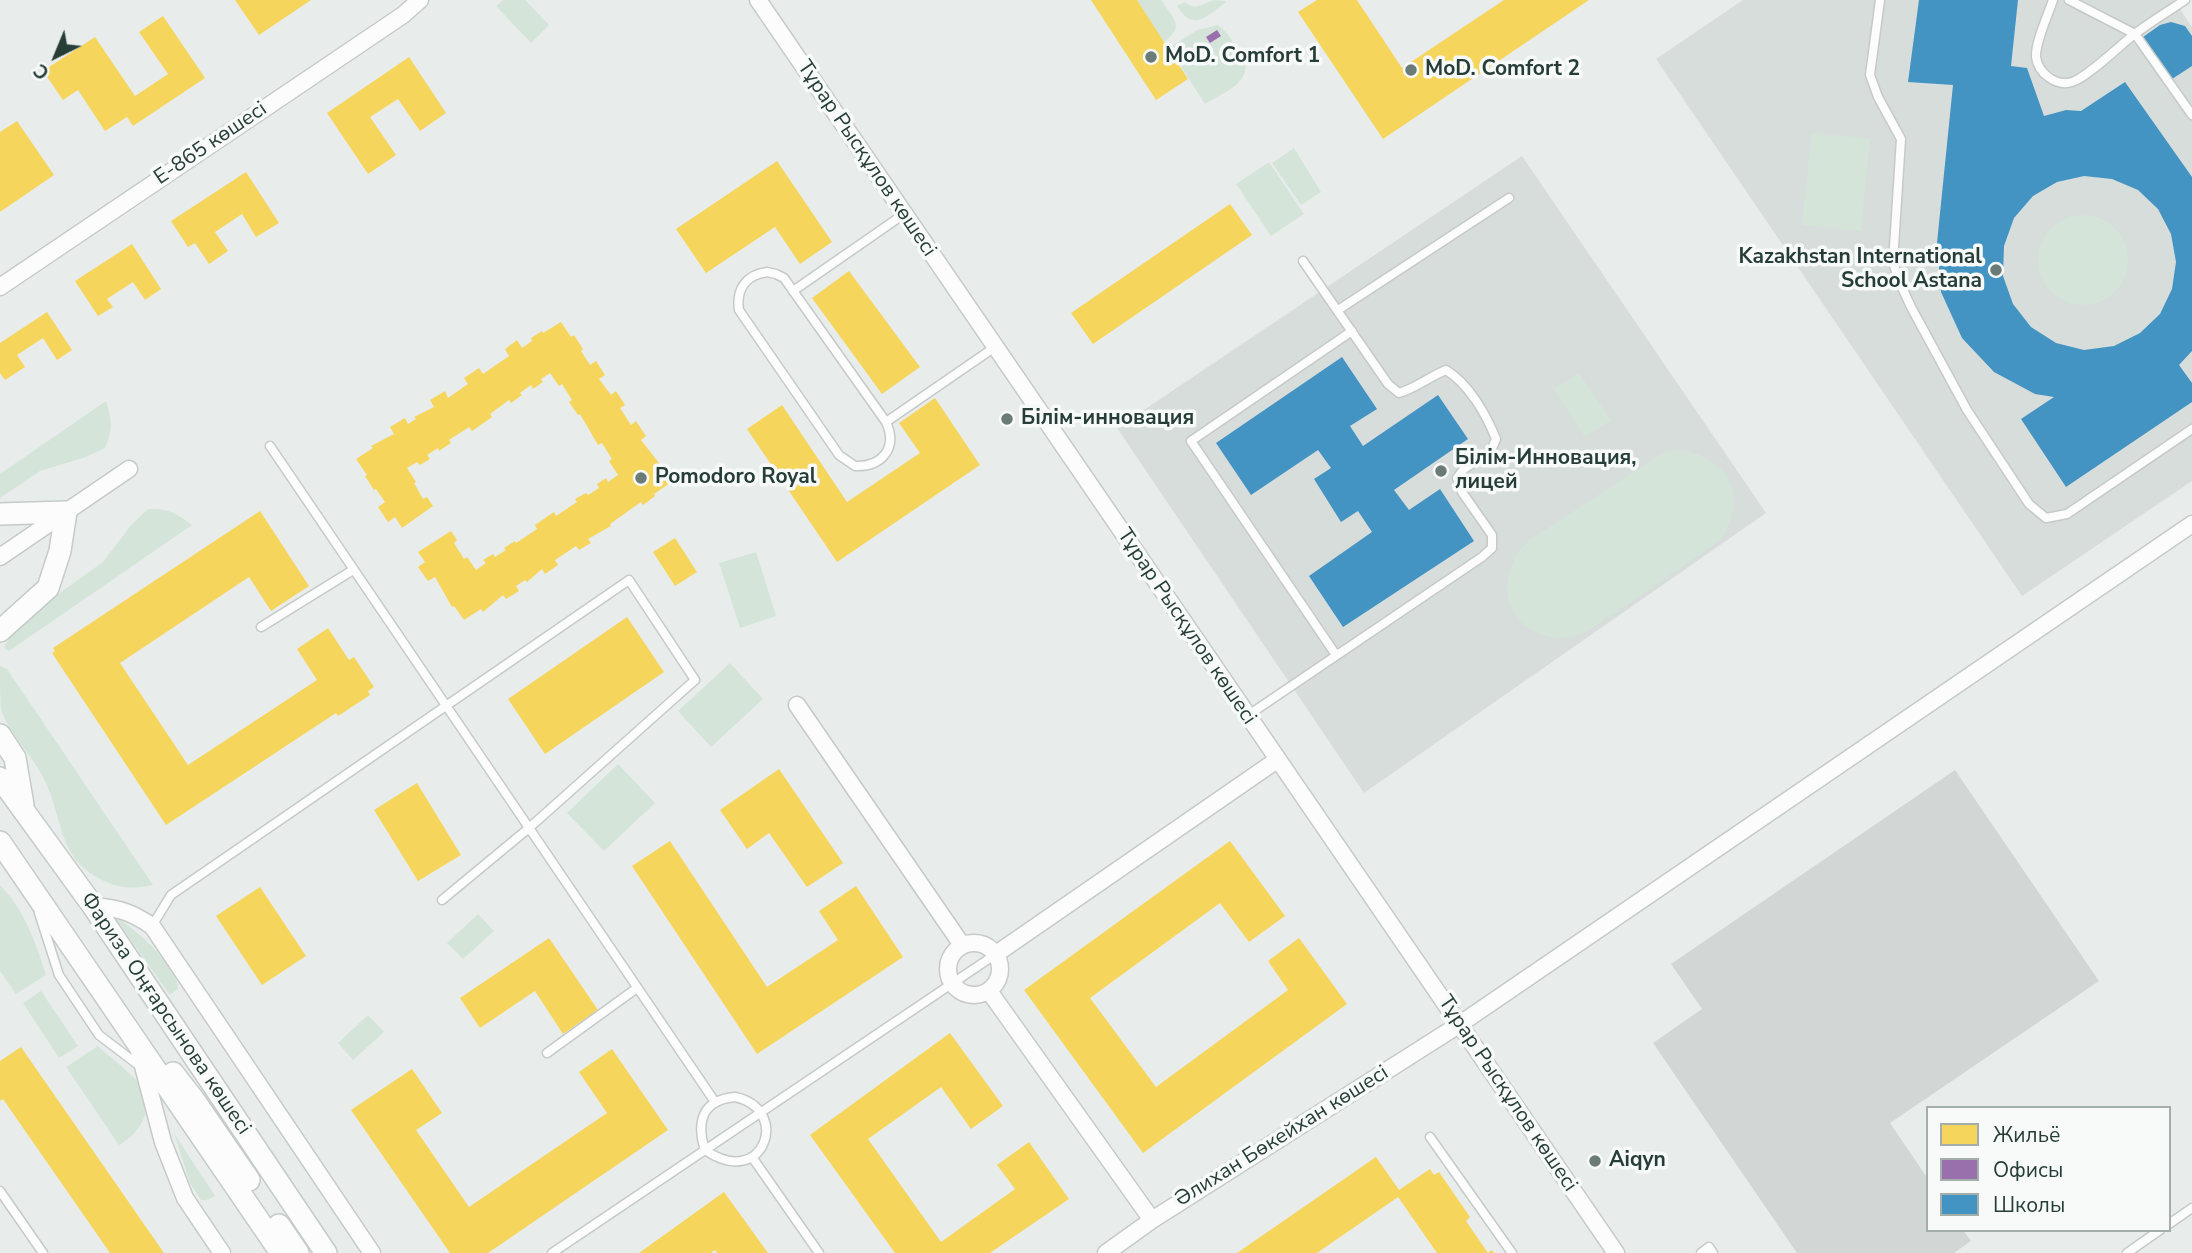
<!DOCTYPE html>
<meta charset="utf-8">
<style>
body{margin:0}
#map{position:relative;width:2192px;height:1253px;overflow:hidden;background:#e8edeb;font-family:"Nunito Sans",sans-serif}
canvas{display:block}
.legend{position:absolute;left:1926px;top:1106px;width:245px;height:126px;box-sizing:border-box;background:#f7faf9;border:2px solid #a4afac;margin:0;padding:9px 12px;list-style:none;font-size:21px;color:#273e38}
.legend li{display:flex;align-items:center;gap:14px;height:35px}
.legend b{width:35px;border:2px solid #a4afac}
.north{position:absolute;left:21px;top:21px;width:70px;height:70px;-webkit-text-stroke:5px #f7faf9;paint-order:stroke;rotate:223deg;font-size:19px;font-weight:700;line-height:28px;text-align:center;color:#273e38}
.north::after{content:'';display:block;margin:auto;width:24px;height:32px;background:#273e38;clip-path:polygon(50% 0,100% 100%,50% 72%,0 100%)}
</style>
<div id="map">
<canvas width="2192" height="1253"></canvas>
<ul class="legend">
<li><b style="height:19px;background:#f6d55c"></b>Жильё</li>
<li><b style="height:19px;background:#9970ab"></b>Офисы</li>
<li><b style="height:19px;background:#4393c3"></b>Школы</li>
</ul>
<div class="north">С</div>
</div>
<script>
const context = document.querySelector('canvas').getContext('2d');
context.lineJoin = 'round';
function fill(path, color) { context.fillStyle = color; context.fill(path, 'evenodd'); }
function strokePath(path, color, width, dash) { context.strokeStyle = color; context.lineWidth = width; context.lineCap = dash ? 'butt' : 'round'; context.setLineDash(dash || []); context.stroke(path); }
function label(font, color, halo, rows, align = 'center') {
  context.font = font + ' "Nunito Sans",sans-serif'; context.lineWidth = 7; context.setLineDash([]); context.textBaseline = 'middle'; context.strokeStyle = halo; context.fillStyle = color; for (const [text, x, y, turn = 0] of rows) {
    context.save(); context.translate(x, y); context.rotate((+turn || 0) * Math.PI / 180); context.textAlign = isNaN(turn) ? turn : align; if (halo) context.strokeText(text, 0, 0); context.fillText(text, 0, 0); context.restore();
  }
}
const built = new Path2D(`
 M1743,0H2174L2192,27V481L2022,596L1656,59Z
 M1522,156L1766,513L1364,793L1117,428Z`);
const green = new Path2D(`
 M503,0H525L549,25L531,43L496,6Z
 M1137,0H1161C1173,18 1186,26 1164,42Z
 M1214,0L1226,1L1224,4C1205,17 1193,32 1177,6L1185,2C1194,11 1203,4 1214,0Z
 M1218,25C1227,32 1232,41 1239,50C1259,80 1227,91 1205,104L1169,48L1197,30Z
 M1812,133L1870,139L1861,231L1802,225Z
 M1294,148L1321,192L1301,205L1272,163Z
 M1269,162L1304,214L1271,236L1236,184Z
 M2038 260a45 45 0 1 1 90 0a45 45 0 1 1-90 0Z
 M1579,373L1611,420L1585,437L1554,389Z
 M106,401C112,420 113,430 105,448L86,457L40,471L0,498V474Z
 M1681,450C1731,459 1748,498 1721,540L1587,632C1521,656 1480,591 1528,541L1664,452Z
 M148,509C168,508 177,513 192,525L9,651L4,648L12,632L26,617L103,562L132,524Z
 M756,552L776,616L740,628L719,563Z
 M730,663L763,699L711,747L678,711Z
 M0,666L7,669L153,885C134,889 120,889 102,880C56,857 64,817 43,777C31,754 9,734 1,709C0,697 0,679 0,666Z
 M618,764L655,803L604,851L567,813Z
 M0,885C25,911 35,941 46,975L16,994L0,971Z
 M478,914L494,931L463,959L447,943Z
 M114,916C133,926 180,968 178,989L170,995Z
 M41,991L78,1046L59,1058L23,1003Z
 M368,1015L384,1032L353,1060L338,1043Z
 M98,1046C108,1056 137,1077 143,1089C154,1111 139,1134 119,1145L66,1067Z
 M174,1133L215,1196L207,1200H201L190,1183Z`);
const homes = new Path2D(`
 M235,0H311L259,35Z
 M1091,0H1137L1188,79L1156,100Z
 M1317,0H1357L1402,68L1504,0H1589L1383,139L1298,12Z
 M163,16L205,78L133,126L127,117L105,131L78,90L63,100L43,71L95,37L135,96L168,74L139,32Z
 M409,57L446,113L420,131L398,99L370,117L396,155L368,174L327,113Z
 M17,121L54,175L0,212V132Z
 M777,161L832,242L800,264L775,227L706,273L676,229Z
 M246,172L279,223L256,237L242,214L215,232L228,251L209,264L195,243L188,247L171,221Z
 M1230,204L1252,235L1093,344L1071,313Z
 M132,244L161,289L145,300L133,282L107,299L113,307L98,316L75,281Z
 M849,271L920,367L882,394L812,298Z
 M47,312L72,350L57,360L43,338L17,355L25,367L5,380L0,373V343Z
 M561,322L571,337L574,335L583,349L581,351L590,365L596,361L605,375L599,379L611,395L616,391L625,405L620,408L631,425L636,421L646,436L641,440L662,467L660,468L670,483L654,494L655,496L643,505L641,502L610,524L611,526L588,539L591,543L579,550L576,546L555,560L558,565L545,574L542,569L527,582L525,580L516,586L519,591L506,599L503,595L483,612L481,609L464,620L454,606L452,607L435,577L428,581L418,567L425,562L418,552L451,531L457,540L454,543L464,559L467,557L476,570L486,563L483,560L493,554L495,557L506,550L504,548L515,541L516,543L537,529L535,525L554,512L556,516L577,502L575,499L586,493L588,495L599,488L597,484L606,478L608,482L618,475L609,461L612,459L602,443L598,445L580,414L578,415L569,402L572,400L562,384L559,386L550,373L541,379L543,382L533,389L531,385L520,393L522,395L511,403L509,400L490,414L492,417L472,431L469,427L449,440L451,443L439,451L438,448L427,455L430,459L420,465L417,462L407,468L416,482L414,483L423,499L427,497L433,506L402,528L395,517L388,522L378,507L385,502L376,489L374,490L365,476L367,475L356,459L373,448L371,446L394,434L390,427L405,418L408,424L416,419L414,417L434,407L430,400L445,391L448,398L468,384L464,378L479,368L483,374L509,356L505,349L517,340L522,348L532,341L531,338L542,331L543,333Z
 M935,398L980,465L837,562L747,429L782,405L847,502L920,453L899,423Z
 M260,511L309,586L271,611L249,577L120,663L188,765L317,680L297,649L328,628L349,660L354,657L374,687L368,691L370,695L338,716L336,713L166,825L52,653L55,651L53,648Z
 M675,538L697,572L675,586L653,552Z
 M627,617L664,672L545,754L508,699Z
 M779,769L843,863L807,887L769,833L747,849L720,810Z
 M417,783L461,855L418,881L374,810Z
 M670,841L767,987L838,940L819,911L856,886L903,957L757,1054L632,866Z
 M1230,841L1285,916L1249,942L1220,903L1090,998L1156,1087L1288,990L1268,961L1299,938L1347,1004L1143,1153L1024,990Z
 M260,887L306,956L262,985L216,916Z
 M549,938L598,1010L563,1034L535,991L480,1028L460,998Z
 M950,1033L1003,1106L971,1129L941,1087L868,1139L941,1242L1015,1189L997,1165L1029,1142L1069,1199L990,1253H895L810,1135Z
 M21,1047L164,1253H110L3,1099L0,1101V1061Z
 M612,1049L668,1130L488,1253H450L351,1110L412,1069L442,1113L416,1130L469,1207L607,1113L579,1072Z
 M1376,1157L1399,1190L1430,1169L1434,1175L1439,1172L1470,1217L1466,1221L1488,1253L1492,1250L1494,1253H1437L1398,1197L1317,1253H1237Z
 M724,1192L768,1253H717L715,1250L711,1253H639Z`);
const offices = new Path2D(`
 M1217,30L1221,36L1210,43L1206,37Z`);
const schools = new Path2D(`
 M1919,0H2018L2011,66L2027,68L2044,116L2066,110L2081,111L2125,82L2192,177V351L2179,365L2192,383V402L2066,487L2021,419L2054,397L2035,394L1994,372L1962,338L1941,292L1937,243L1953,85L1908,82ZM2084,176L2112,179L2138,190L2158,209L2171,234L2176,262L2172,289L2160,314L2140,333L2114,346L2084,350L2056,343L2031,327L2013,304L2003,276L2004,246L2014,218L2033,196L2057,182Z
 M2171,22L2185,26L2192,36V66L2172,79L2143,37L2160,25Z
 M1342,357L1377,409L1350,426L1363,446L1438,395L1468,439L1394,490L1409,510L1440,489L1474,541L1343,627L1309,576L1372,532L1358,511L1341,522L1314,479L1331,468L1318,450L1251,495L1216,443Z`);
const building = new Path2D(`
 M1955,770L2099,981L1890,1123L1928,1179V1230H1963L1971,1241L1954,1253H1797L1653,1043L1702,1009L1671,964Z`);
const lane = new Path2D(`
 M1880,0L1870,75L1878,97L1901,139L1893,262L1899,281L1911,307L1967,410L2029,504L2046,518L2067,514L2192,429
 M2053,0C2048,15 2035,43 2036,57C2038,73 2056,87 2072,82C2087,78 2121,44 2136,33C2152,21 2169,11 2185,0
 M2069,0L2135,34L2192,115
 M767,272L776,274L784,278L886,422C898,448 882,467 855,466L839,455L739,310C736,289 746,275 767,272Z
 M793,291L904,214
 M1338,310L1509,198
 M886,422L995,347
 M270,446L715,1102
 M261,627L353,570
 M1336,655L1191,441L1352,331
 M1247,716L1482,557L1492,548V535L1462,492L1457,478L1464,469L1491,451L1496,439C1486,414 1469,384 1446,370C1429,377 1416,388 1399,393L1388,384L1303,261
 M39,913L59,975L99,1035L141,1067
 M152,926L171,895L629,580L695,680L529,828L442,900
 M547,1053L637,988
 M735,1097C792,1109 764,1191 705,1150C696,1122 702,1100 735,1097Z
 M1430,1137L1512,1253
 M752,1157L819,1253
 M0,1191L43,1253
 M2169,1224L2192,1208
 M552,1253L996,954
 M1701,1253L1709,1247L1713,1253
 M2127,1253L2160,1230`);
const street = new Path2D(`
 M758,0L1616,1253
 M0,287L403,15L420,0
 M0,557L129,469
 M797,705L962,945
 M93,906C119,908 131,912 152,926L372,1253
 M948 969a26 26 0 1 1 52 0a26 26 0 1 1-52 0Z
 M996,954L1277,760
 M989,991L1152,1220
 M139,1051L163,1142L185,1198L222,1253
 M1106,1253L1152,1220L1460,1024L2192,524`);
const secondary = new Path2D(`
 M0,514L66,512L60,551L48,588L0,631
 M0,735L15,758L23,805
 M0,778L93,906L326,1253
 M0,842L281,1253
 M173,1073L194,1100L249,1180
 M279,1225L298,1253`);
const markers = [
 [1151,57,7,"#6b7b77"],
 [1411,70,7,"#6b7b77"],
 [1996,270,7,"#6b7b77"],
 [1007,419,7,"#6b7b77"],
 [1441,471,7,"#6b7b77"],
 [641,478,7,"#6b7b77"],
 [1595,1161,7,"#6b7b77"]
];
const poiNames = [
 ["МoD. Comfort 1",1165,57],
 ["МoD. Comfort 2",1425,70],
 ["Kazakhstan International",1982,258,"right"],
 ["School Astana",1982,282,"right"],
 ["Білім-инновация",1021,419],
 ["Білім-Инновация,",1455,459],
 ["лицей",1455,483],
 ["Pomodoro Royal",655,478],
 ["Aiqyn",1609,1161]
];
const streetNames = [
 ["Е-865 көшесі",211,144,-34],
 ["Тұрар Рысқұлов көшесі",866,159,56],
 ["Тұрар Рысқұлов көшесі",1186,627,56],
 ["Фариза Оңғарсынова көшесі",165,1014,56],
 ["Тұрар Рысқұлов көшесі",1507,1094,56],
 ["Әлихан Бөкейхан көшесі",1282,1137,-32]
];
fill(built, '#d7dddb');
fill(green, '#d4e4d9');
fill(homes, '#f6d55c');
fill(offices, '#9970ab');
fill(schools, '#4393c3');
fill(building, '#d2d6d5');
strokePath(lane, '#c5cac8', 11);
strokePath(street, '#c5cac8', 19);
strokePath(secondary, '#c5cbc9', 24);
strokePath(lane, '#fcfcfc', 8);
strokePath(street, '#fcfcfc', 16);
strokePath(secondary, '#fcfcfc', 21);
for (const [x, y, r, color] of markers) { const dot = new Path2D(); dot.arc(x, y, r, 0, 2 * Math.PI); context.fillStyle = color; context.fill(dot); strokePath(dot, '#f7faf9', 2.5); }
label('bold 21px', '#273e38', '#f7faf9', poiNames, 'left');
label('21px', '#273e38', '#f7faf9', streetNames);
</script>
